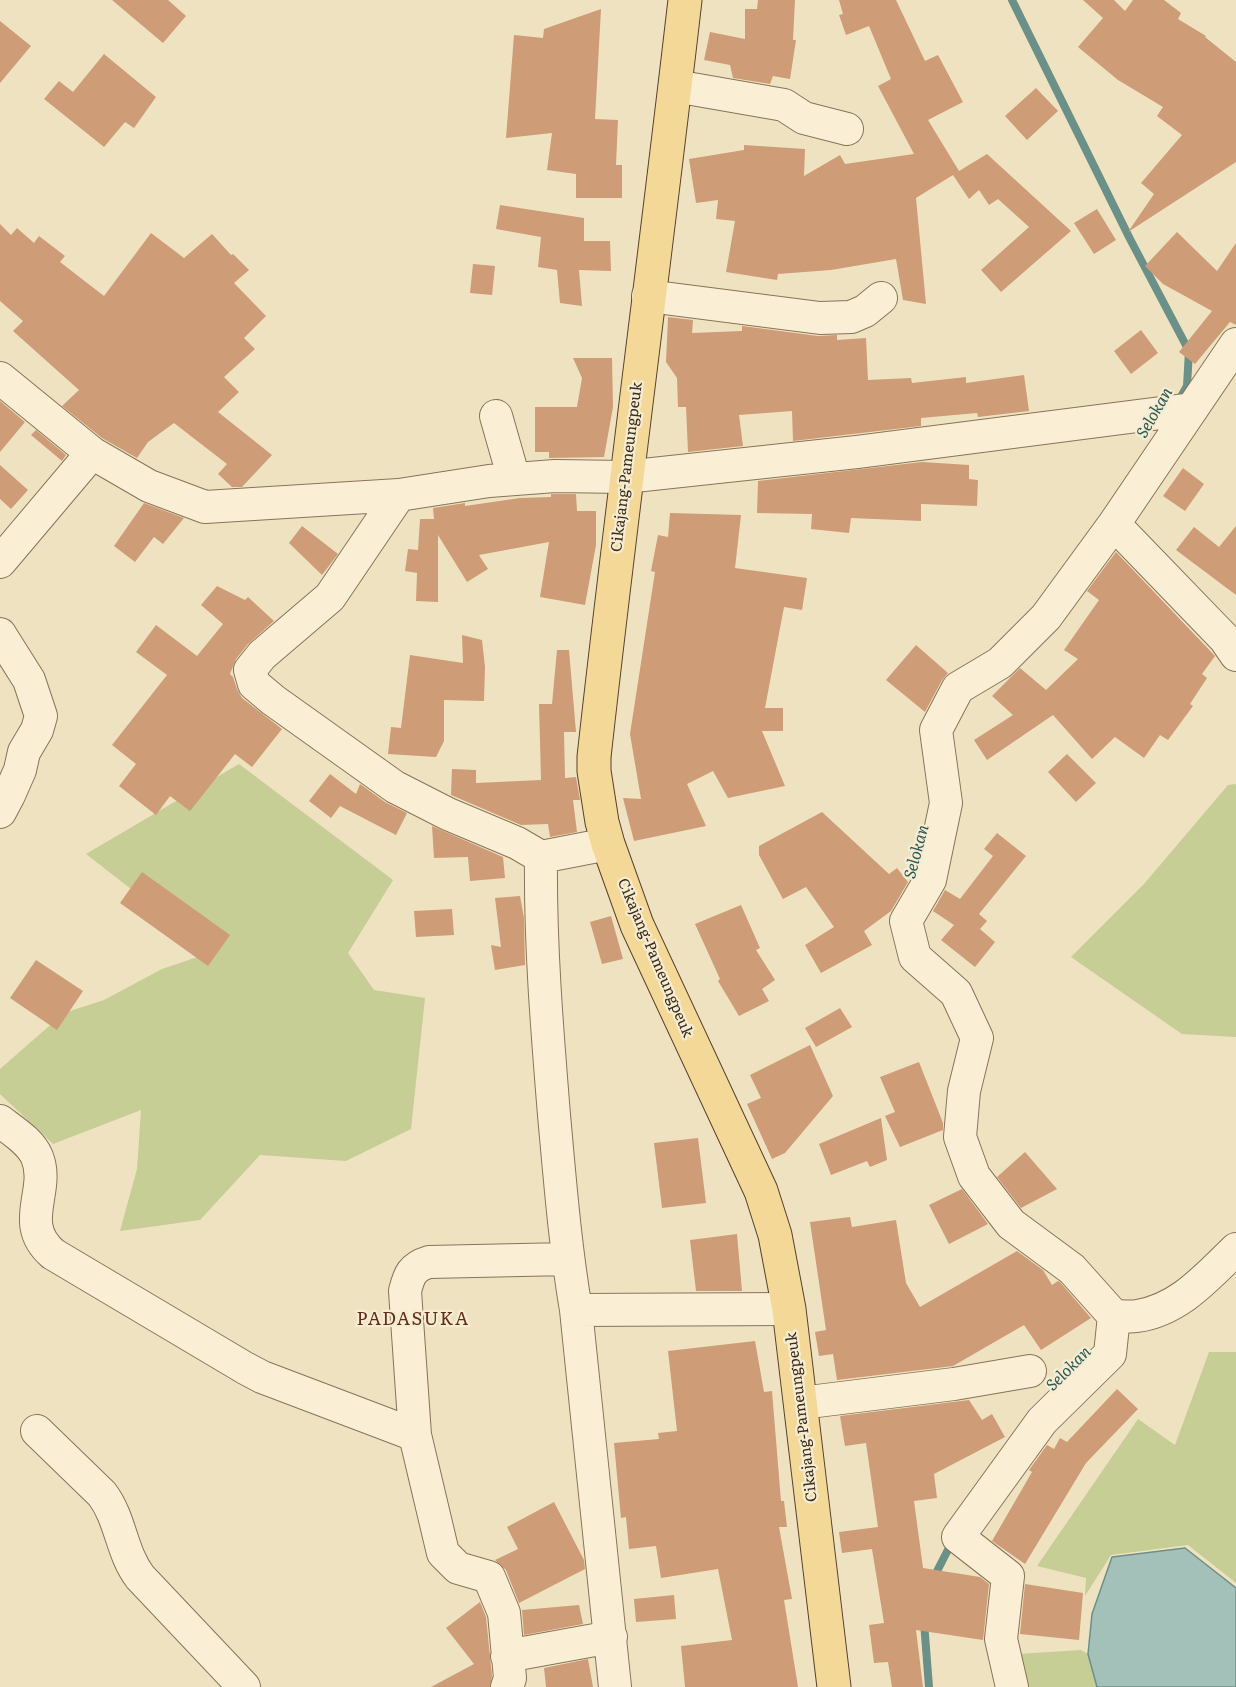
<!DOCTYPE html>
<style>
body{margin:0}
canvas{display:block;background:#efe2c1}
</style>
<canvas width="1236" height="1687"></canvas>
<script>
const context = document.querySelector('canvas').getContext('2d');
context.lineJoin = 'round';
function fill(path, color) { context.fillStyle = color; context.fill(path, 'evenodd'); }
function strokePath(path, color, width, dash) { context.strokeStyle = color; context.lineWidth = width; context.lineCap = dash ? 'butt' : 'round'; context.setLineDash(dash || []); context.stroke(path); }
function label(font, color, halo, rows, align = 'center') {
  context.font = font + ' Literata,serif'; context.lineWidth = 4.5; context.setLineDash([]); context.textBaseline = 'middle'; context.strokeStyle = halo; context.fillStyle = color; for (const [text, x, y, turn = 0] of rows) {
    context.save(); context.translate(x, y); context.rotate((+turn || 0) * Math.PI / 180); context.textAlign = isNaN(turn) ? turn : align; if (halo) context.strokeText(text, 0, 0); context.fillText(text, 0, 0); context.restore();
  }
}
const green = new Path2D(`
 M239,764L393,880L348,953L374,990L425,998L411,1129L346,1161L260,1155L200,1220L120,1231L137,1169L141,1110L53,1144L0,1094V1069L64,1013L104,1000L162,969L212,952L86,854Z
 M1236,784V1037L1182,1034L1071,957L1144,884L1228,785Z
 M1209,1352H1236V1583L1188,1545L1111,1555L1085,1596L1086,1578L1037,1566L1138,1419L1175,1445Z
 M1081,1650L1088,1654L1097,1687H1025L1018,1654Z`);
const water = new Path2D(`
 M1185,1548L1236,1588V1687H1097L1088,1654L1092,1614L1112,1557Z`);
const stream = new Path2D(`
 M1012,0L1130,239L1189,351L1187,386L1178,402
 M933,1579L953,1540
 M924,1622L929,1687`);
const building = new Path2D(`
 M112,0H168L186,16L163,43Z
 M758,0H795L793,40H796L790,79L773,76L770,84L733,78L730,65L704,60L710,32L745,39V9H757Z
 M839,0H896L925,61L938,55L963,102L928,120L959,171L987,154L1071,231L1001,292L981,270L1029,227L998,199L989,205L979,190L969,199L953,175L916,198L926,304L903,300L896,259L831,270L778,274L777,280L726,272L735,221L716,219L718,200L696,203L689,159L744,150V145L805,149L804,176L840,155L845,164L914,154L878,86L891,79L869,26L846,35L839,15L843,14Z
 M1083,0H1114L1125,11L1133,0H1164L1181,13L1178,19L1206,36L1205,37L1236,62V162L1128,232L1154,194L1141,183L1182,135L1157,116L1163,107L1118,80L1078,47L1103,18Z
 M601,9L595,119L618,120L616,165H622V198H576V174L547,170L552,133L506,138L514,35L543,38L544,29Z
 M0,21L31,46L0,83Z
 M104,54L156,97L134,128L125,122L104,147L44,99L59,81L73,92Z
 M1036,88L1058,111L1027,140L1005,116Z
 M500,205L584,218V241H610L611,271L579,270L582,306L560,303L557,270L538,267L541,237L496,229Z
 M1097,209L1116,240L1094,254L1074,223Z
 M0,224L11,235L17,228L34,243L39,236L65,256L60,262L104,296L151,233L184,258L212,234L231,255L233,254L249,270L234,283L266,316L244,338L255,349L224,377L239,392L218,412L272,455L242,487H232L218,474L227,464L174,423L148,442L137,458L102,438L62,406L79,390L13,331L23,321L0,301Z
 M1177,232L1217,271L1236,243V325L1230,322L1195,364L1179,352L1212,311L1163,284L1145,266Z
 M473,264L495,266L492,295L470,293Z
 M668,317L693,320L692,333L742,331V326L818,336L837,335V340L866,338L868,380L911,378L912,383L966,377V383L1024,375L1029,411L978,417L977,413L921,418V426L793,441L792,411L739,415L743,446L688,452L686,407H678L677,378L666,362Z
 M1141,330L1158,353L1131,374L1114,351Z
 M573,358H612L613,407L604,457L549,458V452H535V407H577L582,378Z
 M0,401L25,422L0,452Z
 M36,430L66,455L62,461L31,435Z
 M922,462L969,465V479L978,480L977,506L921,504V521L851,518L849,533L811,529L812,514L757,513L758,481Z
 M0,465L28,490L11,509L0,499Z
 M1183,468L1204,484L1185,511L1163,496Z
 M551,494H576L577,511H596V545L585,605L540,597L549,542L479,555L488,569L467,582L438,535V602L416,601L417,573L405,571L408,549L418,550L420,519H434L433,508L465,503V506L520,498L551,497Z
 M144,503L184,518L163,544L154,537L135,562L114,546Z
 M670,513L741,515L735,568L807,578L802,610L784,607L765,708H783V731H762L785,786L728,798L713,771L687,784L706,826L634,841L623,798L641,799L630,734L655,572L651,571L658,535L668,537Z
 M302,526L338,554L322,575L289,543Z
 M1236,526V595L1176,550L1194,527L1219,547Z
 M1116,552L1215,656L1202,674L1207,678L1190,704L1193,706L1168,740L1160,735L1144,758L1115,737L1092,759L1053,715L987,760L974,740L1013,715L992,696L1020,668L1046,690L1078,659L1064,650L1099,600L1087,591Z
 M217,586L245,600L248,597L274,621L248,644L236,659L230,674L233,677L237,689L242,698L282,729L252,767L235,754L190,811L170,796L156,815L119,786L136,764L112,745L167,675L136,652L156,625L197,656L223,624L201,605Z
 M462,635L482,640L485,667L484,701L444,700V741L436,757L388,754L391,727L401,728L410,655L463,663Z
 M916,645L948,673L942,680L925,712L886,680Z
 M557,650H569L576,732H564L565,778L576,777L580,800H573L577,832L550,837L548,824L521,825L451,795L452,769L476,770V783L541,780L539,704H552Z
 M1067,754L1096,783L1076,802L1048,772Z
 M330,774L356,794L360,784L385,802L407,813L396,835L340,806L331,818L309,801Z
 M822,812L889,874L897,868L908,882L891,911L864,931L872,945L821,973L805,945L834,927L806,887L783,899L759,855V846Z
 M432,826L503,857L505,878L470,881L468,857L434,858Z
 M997,833L1026,856L979,914L987,921L980,929L995,942L975,967L941,940L954,925L933,911L945,890L960,899L993,856L984,849Z
 M142,872L230,935L208,966L120,903Z
 M520,896L524,918L525,965L495,970L491,945L501,947L495,898Z
 M741,905L760,948L756,950L775,980L762,989L769,1001L739,1016L718,981L720,979L695,924Z
 M452,909L454,935L416,937L414,911Z
 M611,916L623,959L602,964L590,922Z
 M36,960L83,991L57,1030L10,998Z
 M840,1008L852,1027L816,1047L805,1028Z
 M810,1045L833,1096L785,1153L772,1159L747,1104L761,1098L750,1075Z
 M919,1062L943,1123V1130L900,1147L885,1116L895,1112L880,1077Z
 M881,1118L887,1160L870,1167L867,1161L831,1175L819,1144Z
 M698,1138L706,1203L662,1208L654,1143Z
 M1025,1152L1057,1189L1021,1208L997,1177Z
 M962,1189L988,1224L949,1244L929,1205Z
 M850,1217L852,1227L896,1220L906,1283L920,1307L1017,1251L1043,1270L1052,1285L1058,1281L1060,1282L1091,1318L1041,1350L1024,1325L953,1366L837,1380L833,1354L819,1356L815,1332L826,1330L810,1222Z
 M737,1234L742,1291H696L690,1240Z
 M755,1341L764,1392L772,1391L781,1501H784L787,1527H779L792,1599L784,1600L798,1687H685L681,1646L732,1640L718,1569L661,1578L656,1546L629,1549L626,1517L621,1518L614,1443L659,1439L658,1433L677,1431L668,1351Z
 M1117,1389L1138,1409L1086,1463L1025,1564L992,1541L1032,1472L1029,1470L1047,1445L1054,1449L1060,1438L1067,1442Z
 M969,1400L982,1420L992,1414L1005,1437L934,1474L937,1498L914,1501L923,1568L980,1577L989,1584L983,1640L916,1630L923,1687H892L888,1662L874,1663L869,1625L884,1623L872,1549L842,1553L839,1532L878,1527L866,1443L845,1446L840,1416Z
 M554,1502L584,1560L585,1569L519,1603L506,1570L495,1560L518,1549L507,1527Z
 M1025,1584L1083,1593L1079,1640L1020,1634Z
 M674,1595L676,1619L636,1622L634,1599Z
 M480,1602L486,1617L492,1676L490,1687H431L474,1664L446,1628Z
 M579,1605L583,1624L524,1635L522,1610Z
 M588,1659L593,1687H546L544,1668Z`);
const minor = new Path2D(`
 M675,86L784,105L804,118L847,129
 M648,296L820,318L851,317L865,311L881,298
 M0,378L92,453L149,486L205,507L399,495L489,481L555,476L625,477L857,452L1192,409
 M496,416L514,479
 M399,495L330,597L262,655L250,670L254,684L273,700L395,787L448,814L517,843L541,857L608,844
 M1114,524L1225,639L1236,655
 M0,562L92,453
 M0,634L29,680L41,716L37,730L24,752L20,770L9,795L0,812
 M541,857C540,943 547,1029 554,1115C560,1181 565,1245 576,1310L615,1687
 M0,1121C13,1131 31,1142 37,1157C51,1191 17,1223 53,1254L245,1368L262,1377L415,1435L443,1553L458,1568L489,1577L504,1613L510,1678L507,1687
 M576,1310L789,1309
 M1114,1316C1121,1316 1130,1317 1137,1316C1179,1310 1207,1277 1236,1249
 M801,1403L954,1384L1030,1371
 M37,1431L102,1494C121,1519 121,1552 140,1577L244,1687
 M415,1435L405,1291C409,1275 412,1267 429,1262L567,1259
 M507,1656L611,1637
 M1012,1687L1001,1639L1008,1576L958,1537L1042,1421L1110,1354L1114,1316L1072,1269L1011,1224L974,1176L960,1137L964,1091L977,1038L956,993L915,957L906,921L930,880L946,803L936,730L958,688L1000,663L1046,617L1114,524L1236,344`);
const primary = new Path2D(`
 M685,0C656,252 622,504 594,757V771L602,822L608,844L637,925L761,1191L775,1235L789,1309L834,1687`);
const streetNames = [
 ["Cikajang-Pameungpeuk",627,467,-83],
 ["Cikajang-Pameungpeuk",655,958,67],
 ["Cikajang-Pameungpeuk",802,1417,-97]
];
const waterNames = [
 ["Selokan",1155,413,-60],
 ["Selokan",917,852,-75],
 ["Selokan",1069,1369,-45]
];
const quarterNames = [
 ["PADASUKA",413,1320]
];
fill(green, '#c6cd95');
fill(water, '#a4c1b9');
strokePath(water, '#6b9087', 1.5);
strokePath(stream, '#6b9087', 8);
fill(building, '#ce9c76');
strokePath(minor, '#897358', 34);
strokePath(primary, '#57412d', 35);
strokePath(minor, '#faefd5', 32);
strokePath(primary, '#f4d898', 33);
label('15px', '#392b1d', '#f6ecd1', streetNames);
label('italic 16px', '#2c5956', '#f6ecd1', waterNames);
context.letterSpacing = '1.5px';
label('18px', '#662c1b', '#f6ecd1', quarterNames);
context.letterSpacing = '0px';
</script>
